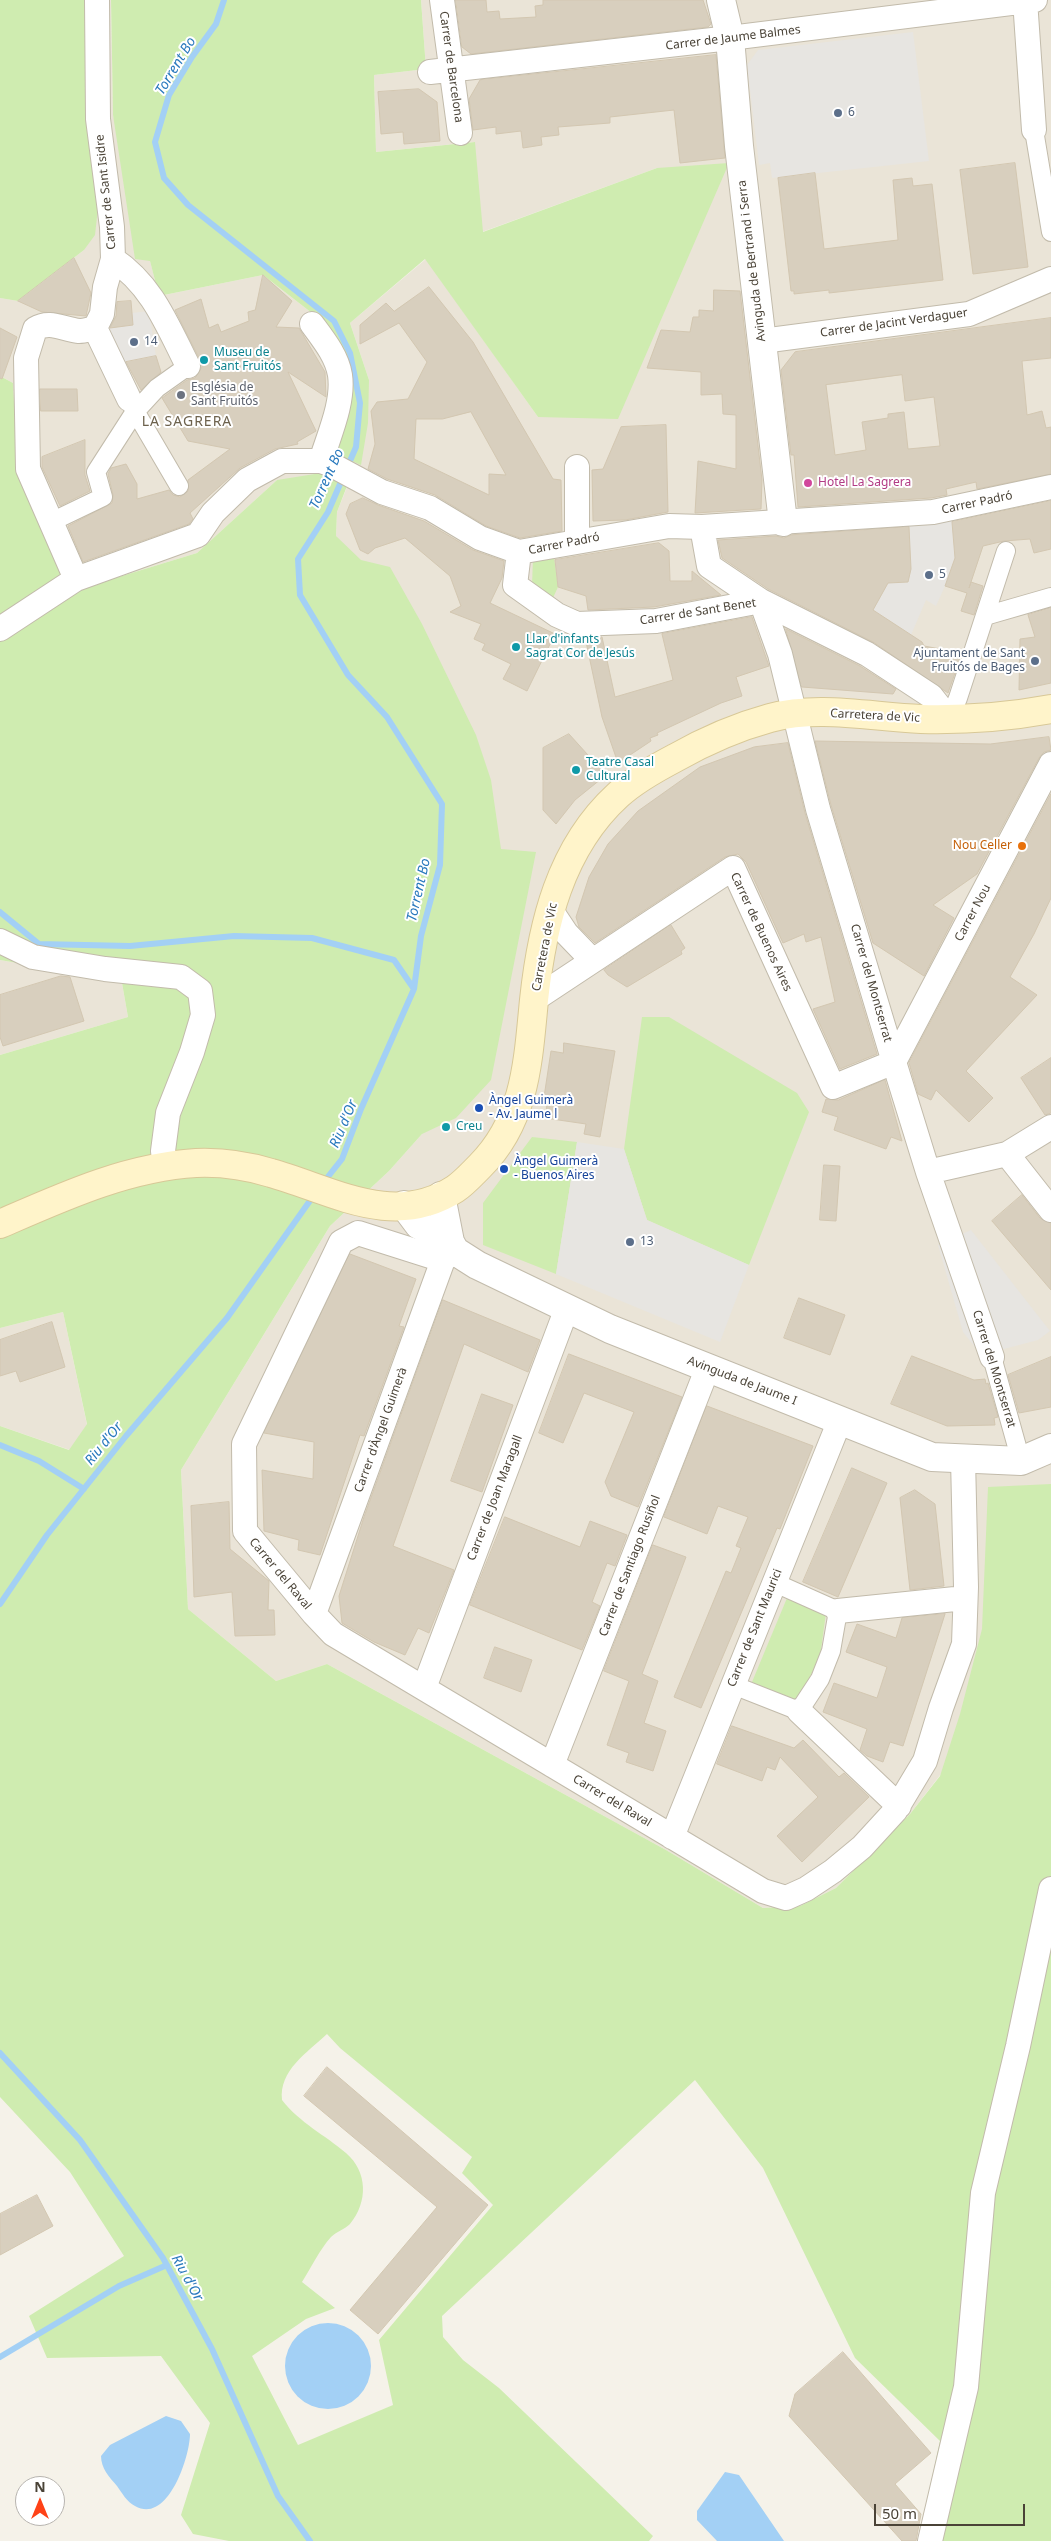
<!DOCTYPE html>
<meta charset="utf-8">
<style>
body{margin:0}
#map{position:relative;width:1051px;height:2541px;overflow:hidden;background:#f5f2e9;font-family:"Noto Sans",sans-serif}
canvas{display:block}
.north{position:absolute;left:15px;top:2476px;width:50px;height:50px;box-sizing:border-box;background:#fff;border:1px solid #b7b4af;border-radius:50%;rotate:0deg;font-size:14px;font-weight:700;line-height:20px;text-align:center;color:#4a4337}
.north::after{content:'';display:block;margin:auto;width:18px;height:22px;background:#ff4217;clip-path:polygon(50% 0,100% 100%,50% 72%,0 100%)}
.scale{position:absolute;left:874px;top:2504px;width:151px;height:22px;box-sizing:border-box;border:2px solid #4a4337;border-top:0;padding-left:6px;font-size:15px;line-height:18px;white-space:nowrap;color:#4a4337;-webkit-text-stroke:4px #fff;paint-order:stroke}
</style>
<div id="map">
<canvas width="1051" height="2541"></canvas>
<div class="north">N</div>
<div class="scale">50 m</div>
</div>
<script>
const context = document.querySelector('canvas').getContext('2d');
context.lineJoin = 'round';
function fill(path, color) { context.fillStyle = color; context.fill(path, 'evenodd'); }
function strokePath(path, color, width, dash) { context.strokeStyle = color; context.lineWidth = width; context.lineCap = dash ? 'butt' : 'round'; context.setLineDash(dash || []); context.stroke(path); }
function label(font, color, halo, rows, align = 'center') {
  context.font = font + ' "Noto Sans",sans-serif'; context.lineWidth = 4; context.setLineDash([]); context.textBaseline = 'middle'; context.strokeStyle = halo; context.fillStyle = color; for (const [text, x, y, turn = 0] of rows) {
    context.save(); context.translate(x, y); context.rotate((+turn || 0) * Math.PI / 180); context.textAlign = isNaN(turn) ? turn : align; if (halo) context.strokeText(text, 0, 0); context.fillText(text, 0, 0); context.restore();
  }
}
const residential = new Path2D(`
 M87,0H111L113,115L159,296L263,275L326,324L369,380L350,323L426,259L538,417L657,168L482,232L474,142L376,152L374,75L426,69L421,0H1051V1585L975,1730L910,1814L836,1888L800,1906L763,1908L666,1850L327,1664L276,1681L188,1609L181,1470L330,1226L389,1171L422,1134L336,536L337,512L347,487L277,480L197,553L76,590L18,473L13,383L0,376V298L18,301L84,250Z
 M0,960L57,970L119,966L128,1017L0,1055Z
 M63,1312L87,1425L70,1450L0,1426V1328Z`);
const green = new Path2D(`
 M0,0H87L99,199L95,235L84,250L18,301L0,298Z
 M111,0H421L426,69L374,75L376,152L475,142L483,232L657,168L729,163L618,419L538,417L425,259L350,323L369,380L368,423L361,465L336,454L349,398L326,324L263,275L159,296L150,261L135,259L113,115Z
 M0,376L13,383L18,473L61,575L0,620Z
 M321,473L347,486L337,512L336,536L361,560L390,567L422,624L476,735L491,780L501,849L536,852L491,1080L456,1118L422,1134L389,1171L330,1226L181,1470L188,1609L276,1681L327,1664L666,1850L763,1908L800,1906L836,1888L910,1814L940,1776L960,1714L982,1629L988,1487L1051,1484V2541H918L940,2441L855,2358L763,2168L695,2080L442,2316L443,2337L463,2360L499,2388L653,2536L649,2541H229L193,2534L181,2515L210,2423L161,2356L47,2358L29,2316L124,2256L70,2172L0,2097V1426L69,1450L87,1424L63,1312L0,1328V1055L128,1017L119,966L57,970L0,960V638L76,590L197,553L277,480ZM327,2034L340,2048L472,2157L462,2173L493,2205L379,2340L393,2405L298,2445L252,2356L306,2319L335,2308L302,2282C311,2268 320,2249 331,2237C336,2232 345,2229 350,2224C368,2202 368,2172 346,2153C325,2135 300,2123 282,2100C279,2070 307,2053 327,2034Z
 M554,557L558,587L552,600L532,585L533,558Z
 M642,1017H669L797,1093L809,1112L749,1265L647,1220L624,1149Z
 M532,1137L577,1142L556,1274L483,1245V1203Z
 M787,1598L826,1613L820,1657L797,1702L752,1682Z`);
const parking = new Path2D(`
 M913,32L929,161L772,178L770,163L759,165L747,65L758,50Z
 M149,311L156,356L124,362L109,328L133,325L132,313Z
 M952,519L955,558L945,586L936,606L926,600L911,635L872,610L888,583L908,582L911,569L909,524Z
 M577,1142L624,1149L647,1220L749,1265L720,1342L556,1274Z
 M971,1230L1050,1331L1038,1340L981,1355L963,1332L938,1245Z`);
const water = new Path2D(`
 M285 2366a43 43 0 1 1 86 0a43 43 0 1 1-86 0Z
 M166,2416L181,2421L190,2434C190,2456 168,2525 135,2506C127,2502 122,2493 117,2486C109,2477 101,2468 101,2456L110,2445Z
 M725,2472L739,2475L784,2541H717L697,2520V2511Z`);
const stream = new Path2D(`
 M224,0L216,24L192,57L169,95L155,142L164,178L188,205L334,321L350,353L360,403L356,447L328,512L298,559L300,595L348,675L387,717L442,804L440,865L421,936L414,989
 M0,912L39,944L130,946L234,936L312,938L394,960L414,989L361,1109L342,1159L323,1183
 M0,1445L39,1461L84,1489
 M0,1604L47,1535L126,1436L227,1318L314,1195
 M0,2053L80,2140L163,2258L212,2349L278,2496L310,2541
 M0,2357L119,2286L167,2265`);
const building = new Path2D(`
 M456,0H486L487,12L499,11L500,19L536,17L535,6L543,5V0H703L711,24L708,27L471,54L462,47Z
 M716,55L725,158L680,163L674,110L610,117V123L558,127L559,135L541,137L542,145L523,148L521,131L496,134V127L473,130L469,99L480,80Z
 M419,89L437,102L440,141L404,144L403,132L381,134L378,92Z
 M1015,163L1028,267L973,274L960,170Z
 M815,173L824,249L898,240L893,180L912,178L913,186L932,184L943,280L829,293V290L794,294V291H791L778,178Z
 M74,258L91,293L86,316L42,312L18,301Z
 M263,275L292,301L276,327L299,328L325,372L326,397L288,372L316,431L297,442L298,444L275,449L240,468L190,513L193,519L189,524L83,562L68,526L112,503L113,495L108,474L111,468L126,464L137,484V499L169,490L173,495L180,497L188,491V480L230,449L188,441L162,398L187,380L195,378L202,367L200,360L175,310L201,299L209,328L218,324L221,332L249,321L248,312L255,310Z
 M429,287L473,342L553,479L561,480L562,531L520,538L486,526L435,495L387,479L368,469L375,444L371,411L377,402L408,399L427,362L399,323L360,344V325L386,303L394,311ZM471,412L506,475L489,474V495L414,459L416,419H442Z
 M714,290L740,291L762,480L761,509L695,513L698,461L736,469V415L723,414L722,394L701,395V372L647,368L661,330L690,332L693,317H699V310L713,311Z
 M131,301L133,325L110,328L116,316L117,302Z
 M1051,318V358L1022,361L1027,415L1042,411L1046,428L1051,427V474L977,489L976,482L946,489L947,495L931,498L798,507L794,455H791L781,370L795,352ZM902,375L905,401L934,397L940,446L908,449L904,412L888,414V418L862,422L866,450L835,455L826,385Z
 M0,328L17,337L2,379L0,378Z
 M156,356L161,372L141,390L126,362Z
 M40,389H77L78,411H41Z
 M666,425L668,512L625,520L593,521L592,470L603,469L621,427Z
 M85,440V475L90,491L60,506L42,467V457Z
 M363,498L378,505L424,521L473,550L504,561L502,578L490,603L555,634L527,691L503,679L511,664L482,650L485,644L474,639L481,624L450,612L461,606L450,576L405,538L375,548L368,554L360,550L346,514L350,504Z
 M1051,501V549L1034,553L1030,539L1004,541L983,546L969,588L971,582L983,586L974,615L961,611L967,593L945,586L955,558L952,522Z
 M909,527L911,569L908,582L888,583L873,610L922,642L924,646L962,653L948,693L873,642L768,589L722,558L718,540L776,536L784,538L791,535Z
 M659,543L669,551L670,581H692V571L721,595L654,607L588,610L586,596L558,587L555,560Z
 M1051,608V683L1019,690L1020,639L1035,637L1028,615Z
 M752,617L769,666L736,677L742,696L721,703L657,733L658,735L650,738L651,741L618,763L602,717L585,637H602L615,697L673,680L662,634Z
 M786,629L860,666L896,689L893,694L802,687Z
 M569,734L606,775L575,800L556,824L543,810V748Z
 M1049,737L1051,750L1044,752L1039,758L977,874L933,905L954,918L924,976L873,943L831,805L815,741L990,744Z
 M788,743L805,813L877,1054L840,1069L813,1009L835,1002L821,937L806,942L804,934L783,943L746,862L738,854L725,857L595,943L579,927L576,917L589,877L608,844L638,811L700,767L754,747Z
 M1051,794V898L1034,934L1010,977L1037,995L966,1071L993,1098L969,1122L936,1090L931,1100L918,1094L909,1063Z
 M671,925L685,948L681,951L682,954L627,987L608,975L604,970Z
 M61,976L70,977L84,1021L3,1046L0,1037V995Z
 M564,1043L615,1051L600,1137L584,1134L586,1124L545,1118L548,1098L544,1097L551,1051L563,1053Z
 M1051,1058V1113L1045,1115L1021,1078Z
 M885,1080L902,1141L891,1137L886,1149L834,1130L838,1117L822,1112L826,1099L838,1100Z
 M824,1165L840,1166L836,1221L820,1220Z
 M1022,1195L1040,1218L1051,1223V1290L992,1221Z
 M350,1254L416,1279L399,1326L404,1327L364,1436L360,1435L320,1555L298,1550L299,1540L264,1531L262,1470L313,1479L314,1442L264,1433Z
 M799,1298L845,1315L830,1355L784,1338Z
 M443,1300L540,1340L528,1372L464,1344L393,1546L454,1570L429,1633L418,1628L405,1655L374,1642L342,1623L339,1596L364,1517Z
 M52,1322L65,1367L20,1382L16,1371L0,1376V1340Z
 M569,1354L682,1397L638,1507L611,1496L605,1482L634,1412L584,1393L563,1443L539,1433Z
 M912,1356L974,1380L985,1379L986,1384L988,1383L998,1417L994,1418L995,1425L947,1426L891,1404Z
 M1051,1357V1407L1019,1413L1008,1375Z
 M482,1394L513,1405L482,1492L451,1481Z
 M707,1406L813,1446L780,1529L777,1528L701,1708L674,1697L726,1571L731,1573L741,1548L736,1546L748,1517L718,1506L707,1534L664,1517Z
 M852,1468L887,1483L838,1597L803,1582Z
 M915,1490L935,1504L944,1586L910,1590L900,1498Z
 M229,1502L230,1549L269,1581L268,1610H274L275,1635L235,1636L232,1592L194,1597L191,1506Z
 M505,1517L580,1547L590,1521L627,1535L615,1566L607,1563L592,1602L600,1606L582,1650L470,1605Z
 M653,1545L686,1557L642,1674L658,1681L644,1723L666,1731L653,1771L626,1762L629,1753L607,1745L629,1681L604,1671Z
 M945,1614L903,1746L890,1742L883,1762L867,1756L860,1750L867,1729L823,1712L834,1683L877,1698L887,1667L846,1652L857,1624L896,1638L902,1618Z
 M495,1647L532,1660L521,1692L484,1678Z
 M732,1726L794,1748L803,1740L839,1777L844,1773L869,1797L802,1862L777,1836L818,1797L780,1757L775,1770L767,1767L762,1781L717,1764Z
 M327,2067L488,2205L378,2334L350,2310L437,2207L304,2096Z
 M37,2195L53,2226L0,2255V2214Z
 M843,2352L931,2453L895,2484L921,2514L916,2541H902L789,2416L795,2394Z`);
const pedestrian = new Path2D(`
 M1034,130L1051,232
 M131,404L179,486
 M51,522L103,497L96,472L134,413L157,388L188,366
 M985,616L1051,597
 M949,719L958,698L1006,551
 M992,1357L1021,1461
 M733,1685L799,1711L820,1679L831,1651L838,1611L773,1582`);
const minor = new Path2D(`
 M442,0L460,133
 M1025,0L1034,130
 M430,72L730,38L1035,0
 M113,259C153,286 167,325 188,366
 M312,324C323,339 337,356 340,375C344,402 329,435 321,461
 M95,328L102,314L105,287L113,259L112,227L98,119L97,0
 M95,328L129,399
 M762,341L969,314L1051,279
 M577,467V541
 M702,527L709,566L761,601L867,654L931,696L949,719
 M519,552L515,585L557,615L577,624L656,621L761,601
 M76,579L28,469L26,358L35,329C50,320 62,329 79,331C84,331 90,329 95,328
 M761,601L780,654L818,809L894,1062L928,1172L992,1357
 M0,629L76,579L198,535L213,513L247,480L282,461H321L332,465L382,492L430,508L480,538L519,552L669,526L702,527L933,512L1051,487
 M550,909L566,933L592,960
 M0,941L33,957L105,969L181,977L200,991L203,1015L192,1052L168,1113L163,1151L165,1167
 M535,999L733,868L833,1087L894,1062
 M894,1062L1051,764
 M1007,1154L1051,1210
 M928,1172L1007,1154L1051,1127
 M443,1260L358,1233L341,1242L244,1444L245,1531L314,1614L333,1634L763,1891L786,1898L806,1889L833,1871L862,1847L895,1811L925,1761L941,1708L964,1644L966,1587L963,1459
 M838,1611L965,1598
 M314,1614L443,1260L455,1251
 M424,1688L567,1308
 M799,1711L899,1806
 M552,1765L708,1367
 M672,1837L840,1420
 M930,2541L966,2387L983,2193L1018,2046L1051,1889`);
const tertiary = new Path2D(`
 M721,0L730,38L739,146L783,522
 M441,1196L450,1242L455,1251L477,1265L610,1329L932,1457L1021,1461L1051,1448
 M404,1205L419,1225L450,1242`);
const secondary = new Path2D(`
 M0,1224C62,1197 127,1167 196,1163C220,1162 248,1166 271,1173C332,1190 393,1229 455,1189C464,1183 472,1174 480,1166C526,1120 528,1061 534,1000C542,925 560,848 618,795C634,780 656,768 675,758C705,741 737,727 770,718C819,705 871,717 921,719C965,720 1008,717 1051,709`);
const markers = [
 [838,113,5,"#5c6f8a"],
 [134,342,5,"#5c6f8a"],
 [204,360,5,"#0f9aa8"],
 [181,395,5,"#6b7280"],
 [808,483,5,"#d1479c"],
 [929,575,5,"#5c6f8a"],
 [516,647,5,"#0f9aa8"],
 [1035,661,5,"#5c6f8a"],
 [576,770,5,"#0f9aa8"],
 [1022,846,5,"#e8710a"],
 [479,1108,5,"#1a4fb4"],
 [446,1127,5,"#0f9aa8"],
 [504,1169,5,"#1a4fb4"],
 [630,1242,5,"#5c6f8a"]
];
const streetNames = [
 ["Carrer de Jaume Balmes",733,38,-7],
 ["Carrer de Barcelona",451,67,82],
 ["Carrer de Sant Isidre",106,192,-96],
 ["Avinguda de Bertrand i Serra",752,261,-97],
 ["Carrer de Jacint Verdaguer",894,323,-8],
 ["Carrer Padró",977,503,-12],
 ["Carrer Padró",564,544,-11],
 ["Carrer de Sant Benet",698,612,-9],
 ["Carretera de Vic",875,716,3],
 ["Carrer Nou",973,913,-62],
 ["Carrer de Buenos Aires",761,932,65],
 ["Carretera de Vic",545,947,-79],
 ["Carrer del Montserrat",871,983,74],
 ["Carrer del Montserrat",994,1369,73],
 ["Avinguda de Jaume I",742,1381,21],
 ["Carrer d'Àngel Guimerà",381,1430,-70],
 ["Carrer de Joan Maragall",495,1498,-69],
 ["Carrer de Santiago Rusiñol",630,1566,-69],
 ["Carrer del Raval",280,1574,50],
 ["Carrer de Sant Maurici",755,1628,-68],
 ["Carrer del Raval",612,1801,31]
];
const serviceNames = [
 ["6",848,113],
 ["14",144,342],
 ["5",939,575],
 ["Ajuntament de Sant",1025,654,"right"],
 ["Fruitós de Bages",1025,668,"right"],
 ["13",640,1242]
];
const cultureNames = [
 ["Museu de",214,353],
 ["Sant Fruitós",214,367],
 ["Llar d'infants",526,640],
 ["Sagrat Cor de Jesús",526,654],
 ["Teatre Casal",586,763],
 ["Cultural",586,777],
 ["Creu",456,1127]
];
const worshipNames = [
 ["Església de",191,388],
 ["Sant Fruitós",191,402]
];
const hotelNames = [
 ["Hotel La Sagrera",818,483]
];
const foodNames = [
 ["Nou Celler",1012,846]
];
const transitNames = [
 ["Àngel Guimerà",489,1101],
 ["- Av. Jaume l",489,1115],
 ["Àngel Guimerà",514,1162],
 ["- Buenos Aires",514,1176]
];
const waterNames = [
 ["Torrent Bo",176,66,-59],
 ["Torrent Bo",327,479,-66],
 ["Torrent Bo",419,890,-77],
 ["Riu d'Or",344,1124,-67],
 ["Riu d'Or",104,1444,-51],
 ["Riu d'Or",187,2278,61]
];
const neighbourhoodNames = [
 ["LA SAGRERA",187,422]
];
fill(residential, '#eae4d7');
fill(green, '#cfecb0');
fill(parking, '#e7e5e1');
fill(water, '#a3d0f5');
strokePath(stream, '#a3d0f5', 6);
fill(building, '#d8cfbe');
strokePath(building, '#d3c7b1', 1);
strokePath(pedestrian, '#c2bbab', 20);
strokePath(minor, '#c2bbab', 26);
strokePath(tertiary, '#c2bbab', 30);
strokePath(secondary, '#d8c897', 30);
strokePath(pedestrian, '#fff', 18);
strokePath(minor, '#fff', 24);
strokePath(tertiary, '#fff', 28);
strokePath(secondary, '#fff4ca', 28);
for (const [x, y, r, color] of markers) { const dot = new Path2D(); dot.arc(x, y, r, 0, 2 * Math.PI); context.fillStyle = color; context.fill(dot); strokePath(dot, '#fff', 2); }
label('12px', '#4a4337', '#fff', streetNames);
label('12px', '#4e5e75', '#fff', serviceNames, 'left');
label('12px', '#0d838f', '#fff', cultureNames, 'left');
label('12px', '#5b616d', '#fff', worshipNames, 'left');
label('12px', '#b23c85', '#fff', hotelNames, 'left');
label('12px', '#c56008', '#fff', foodNames, 'right');
label('12px', '#164399', '#fff', transitNames, 'left');
label('italic 14px', '#2979bd', '#fff', waterNames);
context.letterSpacing = '1px';
label('14px', '#6d624d', '#fff', neighbourhoodNames);
context.letterSpacing = '0px';
</script>
